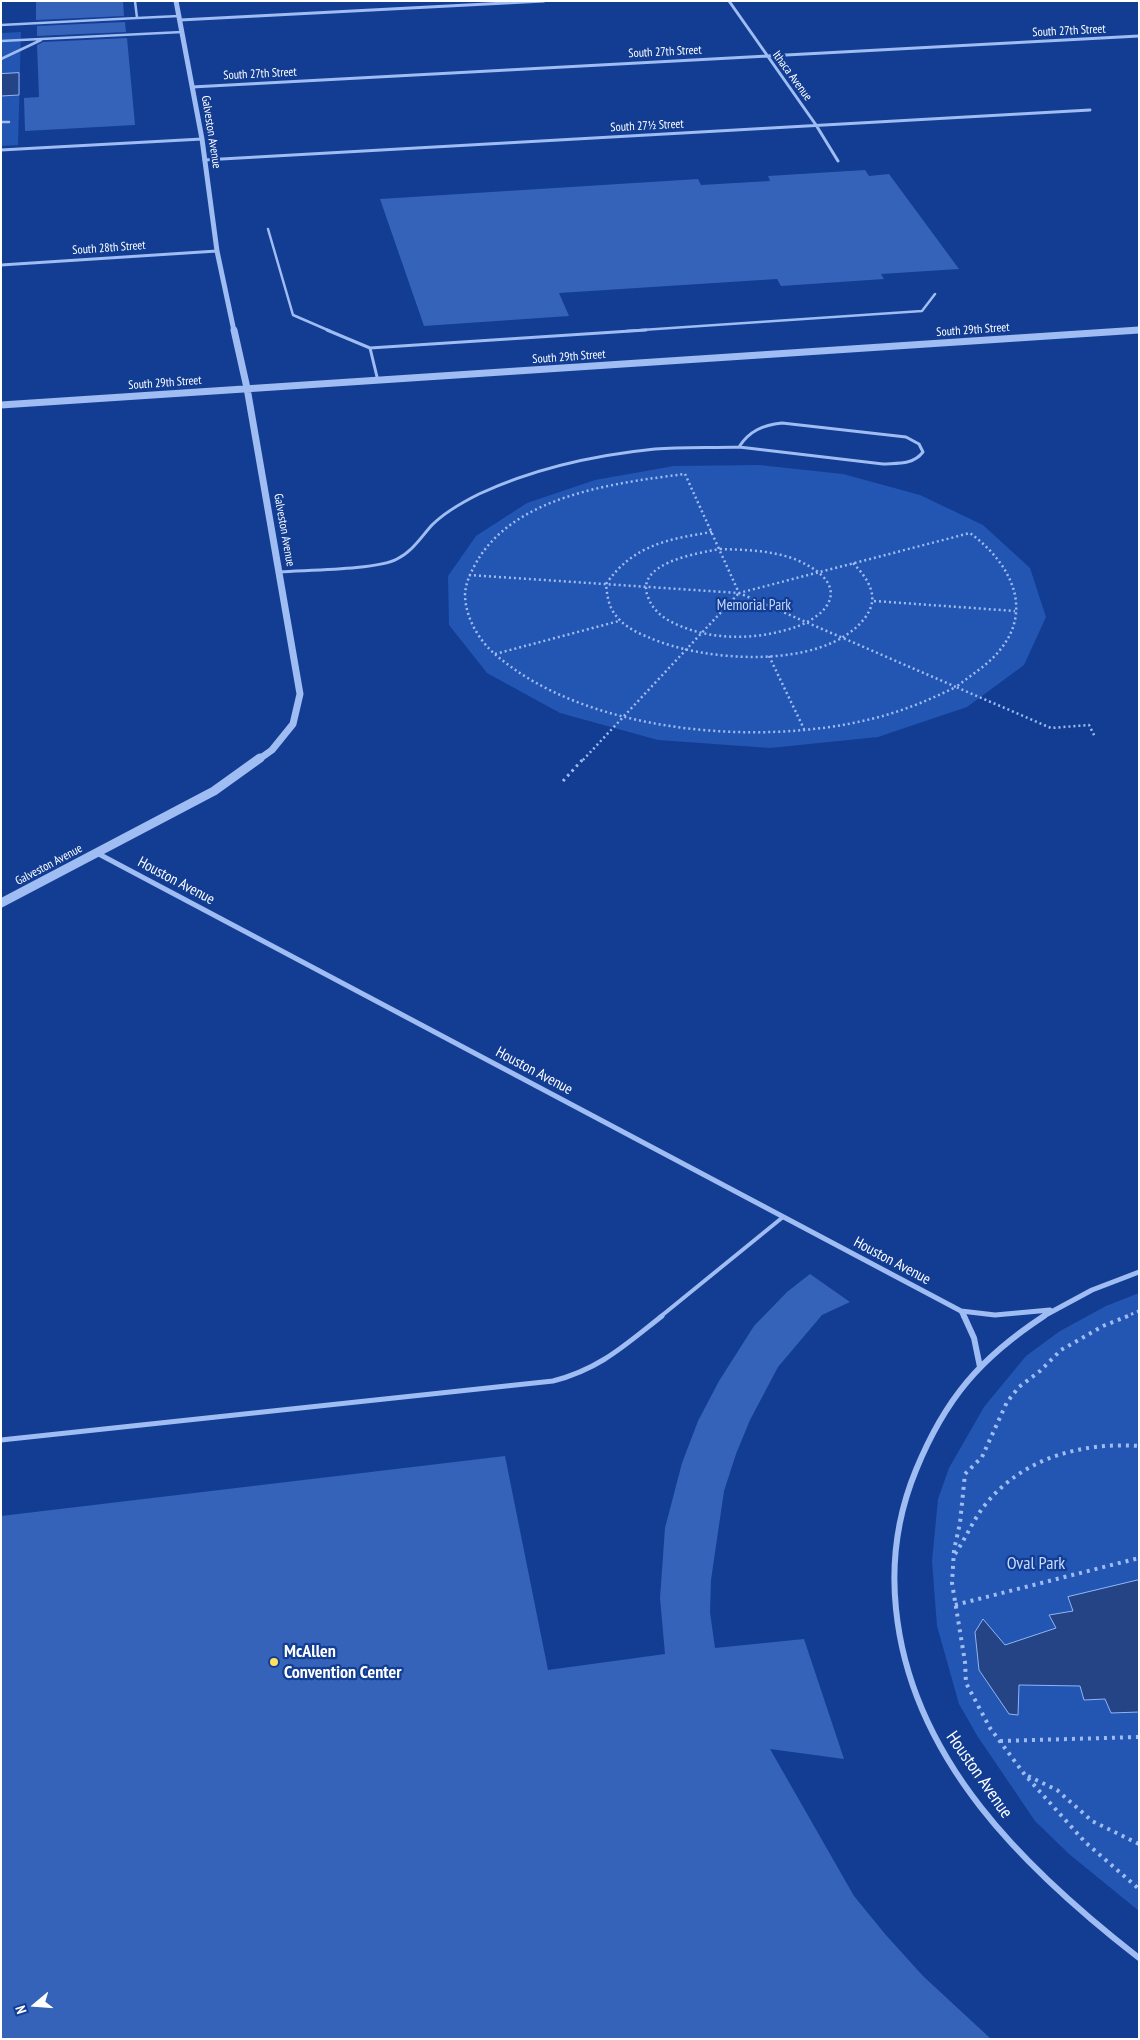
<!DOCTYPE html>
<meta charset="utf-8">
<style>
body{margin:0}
#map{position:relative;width:1140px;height:2040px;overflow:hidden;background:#123d93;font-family:"PT Sans Narrow",sans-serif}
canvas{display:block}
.frame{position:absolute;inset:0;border:2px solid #fff;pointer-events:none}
.north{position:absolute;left:10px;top:1980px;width:50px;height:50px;-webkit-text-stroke:4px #123d93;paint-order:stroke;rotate:252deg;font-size:14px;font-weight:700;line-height:20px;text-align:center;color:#fff}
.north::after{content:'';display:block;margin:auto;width:18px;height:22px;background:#fff;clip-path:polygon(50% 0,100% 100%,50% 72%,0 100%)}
</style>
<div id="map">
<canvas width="1140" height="2040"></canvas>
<div class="frame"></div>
<div class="north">N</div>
</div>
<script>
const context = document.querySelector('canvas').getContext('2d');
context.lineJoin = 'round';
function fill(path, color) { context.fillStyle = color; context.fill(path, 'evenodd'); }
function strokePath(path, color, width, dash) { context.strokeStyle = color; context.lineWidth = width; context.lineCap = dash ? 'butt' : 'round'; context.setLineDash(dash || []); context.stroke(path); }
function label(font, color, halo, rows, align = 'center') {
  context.font = font + ' "PT Sans Narrow",sans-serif'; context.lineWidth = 4.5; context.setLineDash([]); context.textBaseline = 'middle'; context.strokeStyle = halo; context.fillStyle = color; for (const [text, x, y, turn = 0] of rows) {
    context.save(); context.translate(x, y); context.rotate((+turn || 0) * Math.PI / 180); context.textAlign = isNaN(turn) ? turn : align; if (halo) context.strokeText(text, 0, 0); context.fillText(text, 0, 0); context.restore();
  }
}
const green = new Path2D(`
 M21,32L18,145L1,146V33Z
 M759,465L843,474L920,495L983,525L1030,568L1046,617L1024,665L967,707L878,737L770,748L658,740L560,713L487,673L449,625L448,576L476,536L527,503L595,480L674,466Z
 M1139,1293V1911L1069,1854L1035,1821L978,1737L959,1704L937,1626L932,1561L938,1499L949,1468L984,1407L1026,1356L1060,1331L1106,1306Z`);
const water = new Path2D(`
 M19,73V95L1,96V74Z
 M1139,1580V1712L1111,1713L1105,1699L1084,1700L1080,1686L1019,1685L1018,1715L1009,1714L979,1670L975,1632L983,1619L1005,1645L1056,1628L1049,1615L1073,1611L1068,1597Z`);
const building = new Path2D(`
 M36,1H123L124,16L36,20Z
 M125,22L126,32L37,36V26Z
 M127,38L135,125L25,131L24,98L39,97L37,45L43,42Z
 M865,170L869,176L889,174L959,269L881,274L884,279L781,286L777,279L559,293L569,316L424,326L380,199L698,179L701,185L770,181L768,176Z
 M810,1274L850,1302L822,1315L778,1367L750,1420L736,1454L724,1491L711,1580L710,1612L715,1648L804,1639L844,1759L770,1749L854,1896L885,1934L923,1976L991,2039H1V1516L505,1456L548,1670L665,1654L660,1598L665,1528L682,1463L698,1421L719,1381L754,1326L787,1292Z`);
const pathFar2 = new Path2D(`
 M685,474L739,593L956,687C929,700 901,712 871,719C758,747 586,733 496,655C479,641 465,617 465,594C466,582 470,574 476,563C514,495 615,483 685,474Z
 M712,532C668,539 633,545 606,584C607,594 608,604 614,613C622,625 635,632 648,637C702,662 823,671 864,619C881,598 869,580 853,563
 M720,549C746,550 774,550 799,561C855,586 829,620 782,631C749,640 709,639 678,625C664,619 653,611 648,597C634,563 698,553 720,549Z
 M469,575L739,593L970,533C1008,561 1035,607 1000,650C988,665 971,675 956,687L1051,728L1089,725L1095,737
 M874,601L1015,611
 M495,654L619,621
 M769,656L804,729
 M583,760L739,593`);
const pathFar1 = new Path2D(`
 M563,781L584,758
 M1125,1317L1139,1311`);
const path = new Path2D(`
 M1128,1316L1103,1326L1061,1350L1040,1371L1019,1387L1007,1402L982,1457L965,1474L960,1523L954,1550L952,1583L965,1662L966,1683L990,1728L1025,1775L1085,1842L1139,1889
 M955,1554C966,1538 973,1520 985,1505C1022,1458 1082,1442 1139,1446
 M955,1605L1139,1558
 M1000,1741L1139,1737
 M1028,1776L1057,1790L1092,1821L1139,1844`);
const serviceFar3 = new Path2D(`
 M135,1L137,18L179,16
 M1,25L137,18
 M1,41L182,32
 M1,59L41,40
 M1,122H9
 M268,229L293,315L330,331
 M627,331L922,311L935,294`);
const serviceFar2 = new Path2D(`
 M327,330L370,348L378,381
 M370,348L646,330
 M782,423L906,437L919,444L923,452C913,465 898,463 883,464L739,447C749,431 763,425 782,423Z
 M280,572C306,570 377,570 397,559C412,552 421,537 432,525C445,512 463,502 479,494C535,468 595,455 655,449C683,447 711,448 739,447`);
const serviceFar1 = new Path2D(`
 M660,1317L783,1217`);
const service = new Path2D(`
 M1,1440L553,1381C600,1369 625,1345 662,1316`);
const minorFar2 = new Path2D(`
 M729,1L816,125L838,161
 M180,20L544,1
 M192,87L1139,36
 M1,150L202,139
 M204,160L1090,110
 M1,265L217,251`);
const minorFar1 = new Path2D(`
 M95,852L961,1311
 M964,1317L961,1311L995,1315L1050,1310
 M1042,1317L1092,1290L1139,1272`);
const minor = new Path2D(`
 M964,1316L974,1338L980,1367
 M1044,1316C980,1358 945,1399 916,1470C897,1516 891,1561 896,1609C911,1760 1026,1870 1139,1958`);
const tertiaryFar2 = new Path2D(`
 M176,1L202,139L217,251L234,331
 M1128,331L1139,330`);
const tertiaryFar1 = new Path2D(`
 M234,330L247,388L300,694L293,724L272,750L258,760
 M1,405L1139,330`);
const tertiary = new Path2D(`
 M1,903L214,791L260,758`);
const markers = [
 [274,1662,5,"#ffe160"]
];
const farStreetnames = [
 ["South 27th Street",1069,31,-3],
 ["South 27th Street",665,52,-3],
 ["South 27th Street",260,74,-3],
 ["Ithaca Avenue",792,76,54],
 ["South 27½ Street",647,126,-3],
 ["Galveston Avenue",211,132,81],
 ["South 28th Street",109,248,-4],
 ["South 29th Street",973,330,-4],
 ["South 29th Street",569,357,-4],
 ["South 29th Street",165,383,-4],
 ["Galveston Avenue",284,530,80],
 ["Galveston Avenue",49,865,-28]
];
const parkNames = [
 ["Memorial Park",754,606]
];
const streetNames = [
 ["Houston Avenue",176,881,28],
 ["Houston Avenue",534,1071,28],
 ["Houston Avenue",892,1261,28]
];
const nearParknames = [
 ["Oval Park",1036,1564]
];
const nearPoinames = [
 ["McAllen",284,1652],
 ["Convention Center",284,1673]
];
const nearStreetnames = [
 ["Houston Avenue",979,1775,55]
];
fill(green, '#2355b2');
fill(water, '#254485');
strokePath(water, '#90b5f6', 1);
fill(building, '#3563ba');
strokePath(pathFar2, '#9fbcf3', 2.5, [2, 3]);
strokePath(pathFar1, '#9fbcf3', 3, [2.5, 4]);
strokePath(path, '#9fbcf3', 4, [3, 5]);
strokePath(serviceFar3, '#9fbcf3', 2.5);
strokePath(serviceFar2, '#9fbcf3', 3);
strokePath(serviceFar1, '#9fbcf3', 4);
strokePath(service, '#9fbcf3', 5);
strokePath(minorFar2, '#9fbcf3', 3);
strokePath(minorFar1, '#9fbcf3', 5);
strokePath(minor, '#9fbcf3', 6);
strokePath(tertiaryFar2, '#9fbcf3', 5);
strokePath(tertiaryFar1, '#9fbcf3', 7);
strokePath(tertiary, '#9fbcf3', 9);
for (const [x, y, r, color] of markers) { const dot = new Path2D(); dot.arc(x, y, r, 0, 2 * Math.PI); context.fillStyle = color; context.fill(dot); strokePath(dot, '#123d93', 2); }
label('12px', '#fff', '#123d93', farStreetnames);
label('15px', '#c6dafd', '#123d93', parkNames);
label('15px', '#fff', '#123d93', streetNames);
label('18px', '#c6dafd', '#123d93', nearParknames);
label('bold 18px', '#fff', '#123d93', nearPoinames, 'left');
label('18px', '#fff', '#123d93', nearStreetnames);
</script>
